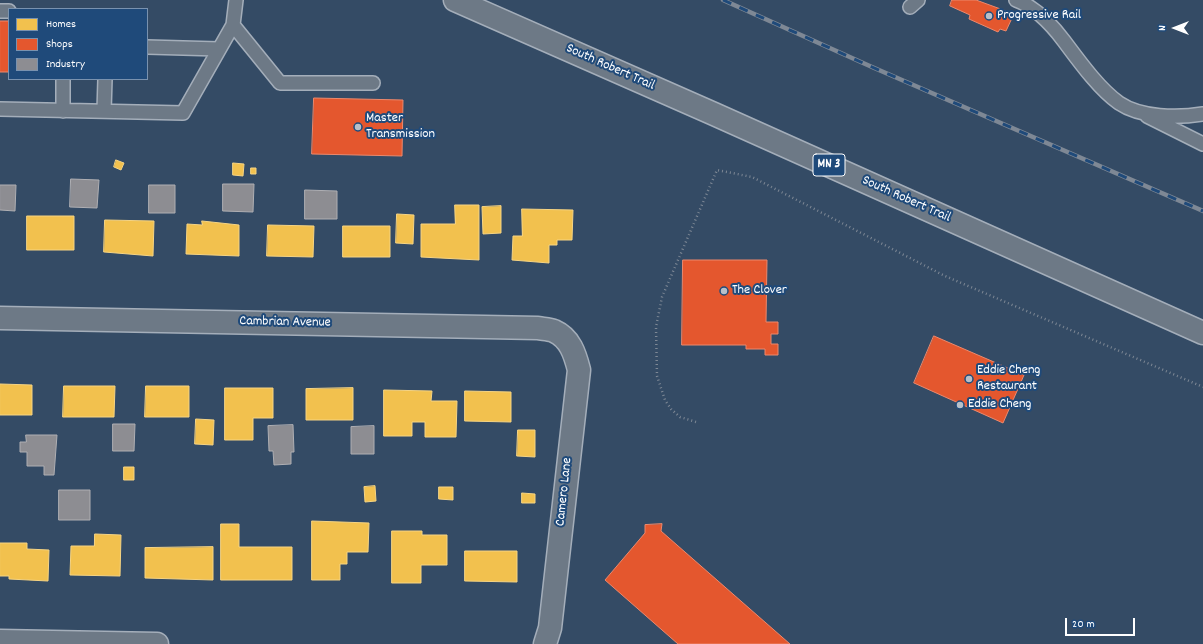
<!DOCTYPE html>
<style>
body{margin:0}
#map{position:relative;width:1203px;height:644px;overflow:hidden;background:#344b65;font-family:Dekko,sans-serif}
canvas{display:block}
.legend{position:absolute;left:8px;top:8px;width:140px;height:72px;box-sizing:border-box;background:#1f4a7a;border:1px solid #7992af;margin:0;padding:5px 7px;list-style:none;font-size:12px;color:#fff}
.legend li{display:flex;align-items:center;gap:8px;height:20px}
.legend b{width:20px;border:1px solid #7992af}
.north{position:absolute;left:1155px;top:8px;width:40px;height:40px;-webkit-text-stroke:3px #1f4a7a;paint-order:stroke;rotate:270deg;font-size:11px;font-weight:700;line-height:16px;text-align:center;color:#fff}
.north::after{content:'';display:block;margin:auto;width:14px;height:18px;background:#fff;clip-path:polygon(50% 0,100% 100%,50% 72%,0 100%)}
.scale{position:absolute;left:1065px;top:618px;width:70px;height:18px;box-sizing:border-box;border:2px solid #fff;border-top:0;padding-left:5px;font-size:12px;line-height:14px;white-space:nowrap;color:#fff;-webkit-text-stroke:3px #1f4a7a;paint-order:stroke}
</style>
<div id="map">
<canvas width="1203" height="644"></canvas>
<ul class="legend">
<li><b style="height:11px;background:#f2c14e"></b>Homes</li>
<li><b style="height:11px;background:#e4572e"></b>Shops</li>
<li><b style="height:11px;background:#8d8d92"></b>Industry</li>
</ul>
<div class="north">N</div>
<div class="scale">20 m</div>
</div>
<script>
const context = document.querySelector('canvas').getContext('2d');
context.lineJoin = 'round';
function fill(path, color) { context.fillStyle = color; context.fill(path, 'evenodd'); }
function strokePath(path, color, width, dash) { context.strokeStyle = color; context.lineWidth = width; context.lineCap = dash ? 'butt' : 'round'; context.setLineDash(dash || []); context.stroke(path); }
function label(font, color, halo, rows, align = 'center') {
  context.font = font + ' Dekko,sans-serif'; context.lineWidth = 4; context.setLineDash([]); context.textBaseline = 'middle'; context.strokeStyle = halo; context.fillStyle = color; for (const [text, x, y, turn = 0] of rows) {
    context.save(); context.translate(x, y); context.rotate((+turn || 0) * Math.PI / 180); context.textAlign = isNaN(turn) ? turn : align; if (halo) context.strokeText(text, 0, 0); context.fillText(text, 0, 0); context.restore();
  }
}
const homes = new Path2D(`
 M116,160L124,163L121,170L114,167Z
 M233,163L244,164L243,176L233,175Z
 M251,168H256V174H251Z
 M455,205H479V260L421,257V224H455Z
 M501,206V233L483,234L482,207Z
 M522,209L573,210L572,240H557V245H549V263L512,260L513,236H522Z
 M397,214L414,215L413,244L396,243Z
 M27,216H74V250H27Z
 M105,220L154,221L153,256L104,252Z
 M202,221L239,225V256L186,254L187,224L202,225Z
 M268,225L314,226L313,257L267,256Z
 M343,226H390V257H343Z
 M0,384L32,385V415H0Z
 M64,386H115L114,417H63Z
 M146,386H189V417H145Z
 M225,388H273V418H253V440H225Z
 M353,388V420H306V389Z
 M384,390L432,391L431,401H457L456,437H425V422H412V436H384Z
 M465,391L511,392V422L465,421Z
 M196,419L214,420L213,445L195,444Z
 M518,430H535V457L517,456Z
 M124,467H134V480H124Z
 M375,486L376,501L365,502L364,487Z
 M439,487H453V500L439,499Z
 M522,493L535,494V503H522Z
 M312,521L369,523L368,552H347V564H340V580H312Z
 M221,524H239V547H292V580H221Z
 M392,531H422V535H447V565H421V583H392Z
 M95,534L121,535L120,576L70,575L71,546H94Z
 M0,543H27V549L49,550L48,581L9,579V576H0Z
 M213,547V580L145,578V548Z
 M465,551H517V582L465,581Z`);
const shops = new Path2D(`
 M952,0H976L1006,11L1005,15L1012,18L1006,31L1000,29L998,32L969,19L970,15L950,6Z
 M0,21H9V72H0Z
 M314,98L403,100L402,156L312,154Z
 M683,260H767L766,322H778V334H771V344H778V355H765V349H746V345H682Z
 M934,336L1024,375L1003,423L914,383Z
 M662,524L661,531L790,644H678L605,580L645,533V525Z`);
const industry = new Path2D(`
 M71,179L99,180L97,208L70,207Z
 M223,184H254L253,212L223,211Z
 M0,185H16L15,211L0,210Z
 M149,185H175V213H149Z
 M305,190L337,191V219H305Z
 M113,424H135L134,451H113Z
 M293,425L294,452H291V464L274,465L273,451H269L268,426Z
 M374,426V454H351V427Z
 M26,435H57L54,475H44V466H27V452H20V442H26Z
 M59,490H90V520H59Z`);
const path = new Path2D(`
 M696,422L680,417L671,409L665,400L657,376L656,327L662,297L717,170L752,177L945,276L1203,387`);
const service = new Path2D(`
 M1016,0C1035,7 1052,25 1064,41C1079,61 1099,89 1119,103C1141,118 1178,118 1203,114
 M910,7L918,0
 M0,11H9
 M233,25L280,83H373
 M147,47L219,49
 M63,79V111
 M0,109L183,113L233,25L236,0
 M104,111L105,79
 M1147,116L1203,144`);
const minor = new Path2D(`
 M0,318L538,328C543,329 549,329 554,331C570,338 575,354 579,370L550,628L545,644
 M0,641L157,644`);
const primary = new Path2D(`
 M455,0L714,114L1203,333`);
const rail = new Path2D(`
 M723,0L872,67L1203,211`);
const markers = [
 [989,16,4,"#b8c0c9"],
 [358,127,4,"#b8c0c9"],
 [724,291,4,"#b8c0c9"],
 [969,379,4,"#b8c0c9"],
 [960,405,4,"#b8c0c9"]
];
const shields = [
 [829,165,32]
];
const shieldNames = [
 ["MN 3",829,165]
];
const poiNames = [
 ["Progressive Rail",997,16],
 ["Master",366,119],
 ["Transmission",366,135],
 ["The Clover",732,291],
 ["Eddie Cheng",977,371],
 ["Restaurant",977,387],
 ["Eddie Cheng",968,405]
];
const streetNames = [
 ["South Robert Trail",610,68,24],
 ["South Robert Trail",906,200,24],
 ["Cambrian Avenue",285,323,1],
 ["Camero Lane",565,492,-84]
];
fill(homes, '#f2c14e');
strokePath(homes, '#f6d483', 1);
fill(shops, '#e4572e');
strokePath(shops, '#ec896d', 1);
fill(industry, '#8d8d92');
strokePath(industry, '#afafb3', 1);
strokePath(service, '#a4aeba', 16);
strokePath(minor, '#a4aeba', 25);
strokePath(primary, '#a4aeba', 25);
strokePath(path, '#7e8895', 2.5, [1, 3]);
strokePath(service, '#6d7986', 13);
strokePath(minor, '#6d7986', 22);
strokePath(primary, '#6d7986', 22);
strokePath(rail, '#7e8895', 4.5);
strokePath(rail, '#1f4a7a', 3, [9]);
for (const [x, y, r, color] of markers) { const dot = new Path2D(); dot.arc(x, y, r, 0, 2 * Math.PI); context.fillStyle = color; context.fill(dot); strokePath(dot, '#1f4a7a', 1.5); }
for (const [x, y, w] of shields) { const box = new Path2D(); box.roundRect(x - w / 2, y - 11, w, 22, 3); context.fillStyle = '#1f4a7a'; context.fill(box); strokePath(box, '#fff', 1); }
label('bold 13px', '#fff', null, shieldNames);
label('14px', '#fff', '#1f4a7a', poiNames, 'left');
label('14px', '#fff', '#1f4a7a', streetNames);
</script>
